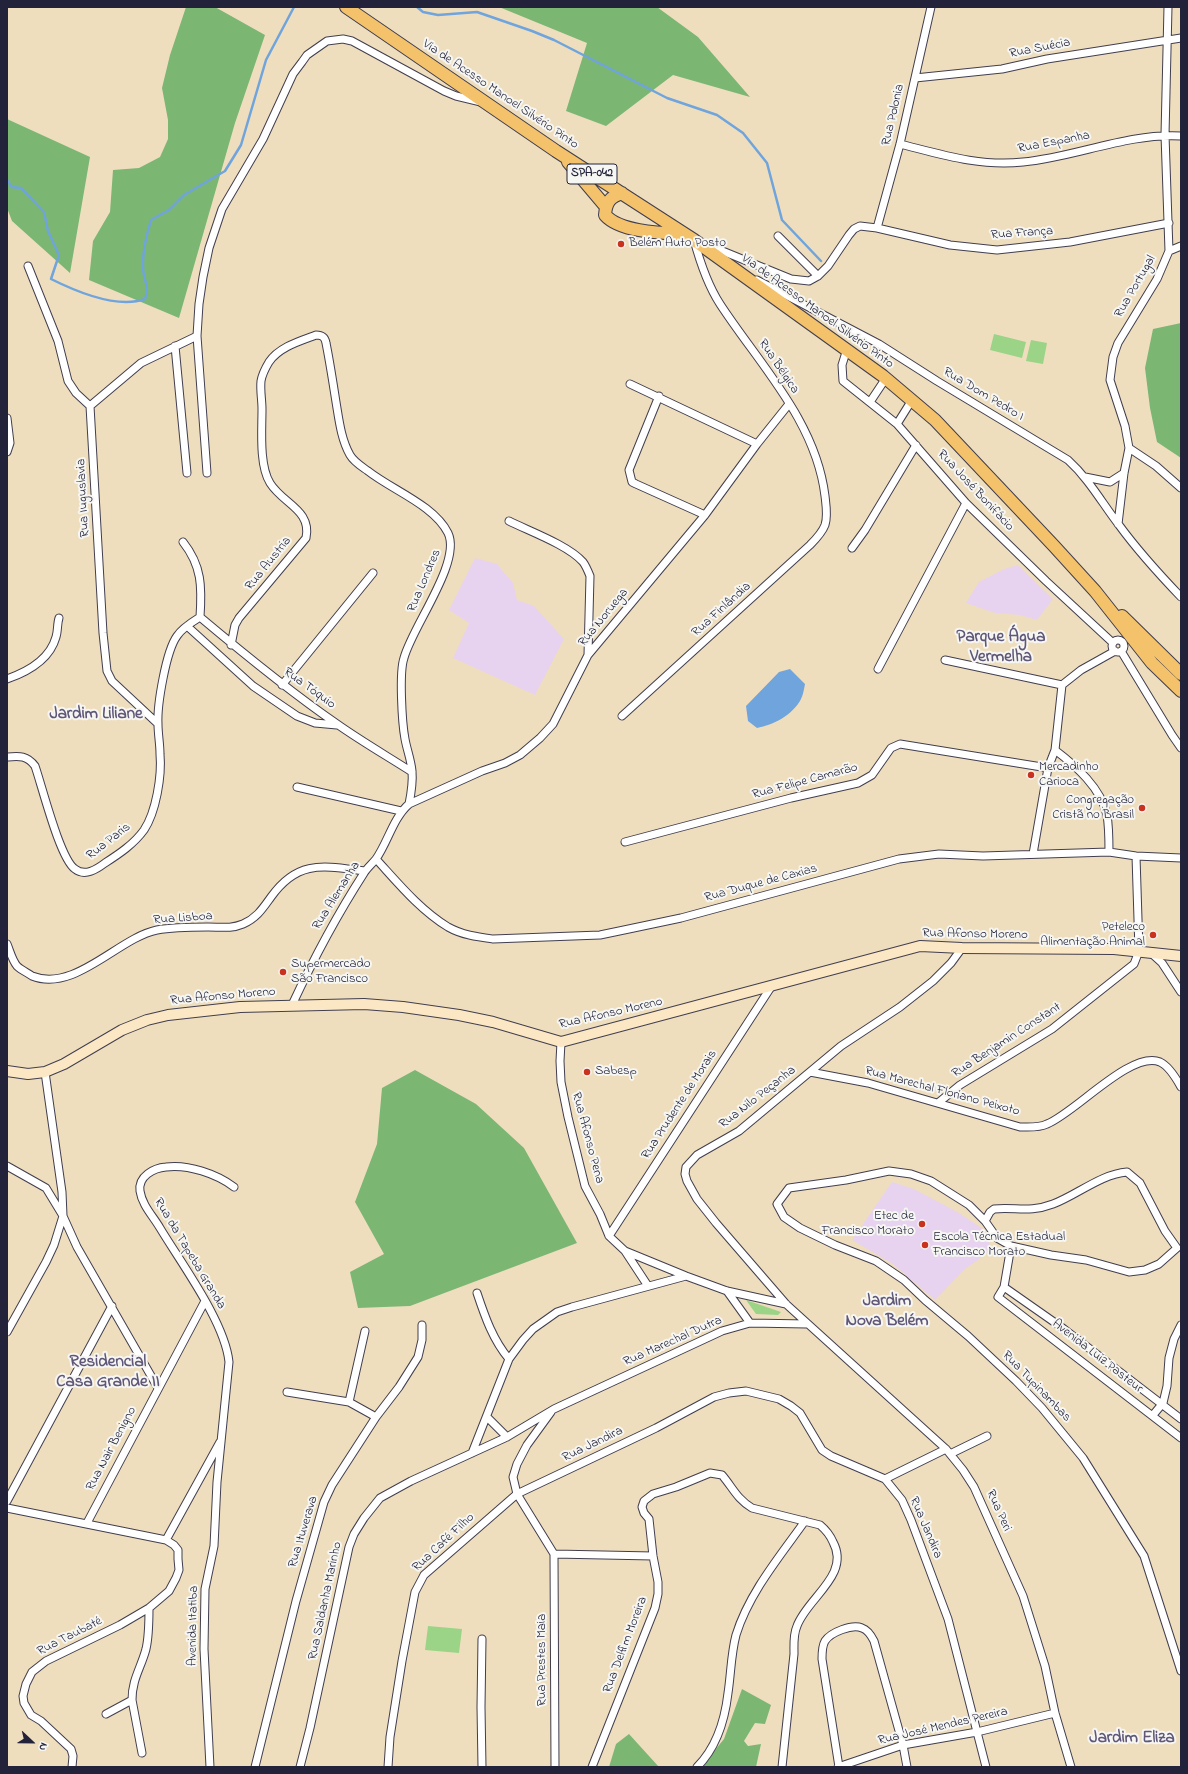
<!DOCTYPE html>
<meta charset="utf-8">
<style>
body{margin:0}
#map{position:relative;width:1188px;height:1774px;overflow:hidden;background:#efdebe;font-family:"Indie Flower",sans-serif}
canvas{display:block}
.frame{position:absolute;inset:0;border:8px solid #22223b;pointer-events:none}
.north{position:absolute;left:12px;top:1722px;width:40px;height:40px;-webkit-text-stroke:3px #f6f6f2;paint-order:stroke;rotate:112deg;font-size:11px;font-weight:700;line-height:16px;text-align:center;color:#22223b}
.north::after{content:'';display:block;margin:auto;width:14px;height:18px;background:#22223b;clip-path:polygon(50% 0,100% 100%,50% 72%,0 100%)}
</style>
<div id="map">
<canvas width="1188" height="1774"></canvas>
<div class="frame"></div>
<div class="north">N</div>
</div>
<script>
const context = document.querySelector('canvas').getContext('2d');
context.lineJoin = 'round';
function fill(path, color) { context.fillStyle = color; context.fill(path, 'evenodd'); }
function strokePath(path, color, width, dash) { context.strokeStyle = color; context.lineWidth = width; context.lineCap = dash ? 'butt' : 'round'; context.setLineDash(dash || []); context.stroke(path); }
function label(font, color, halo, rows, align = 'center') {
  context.font = font + ' "Indie Flower",sans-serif'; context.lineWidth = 4; context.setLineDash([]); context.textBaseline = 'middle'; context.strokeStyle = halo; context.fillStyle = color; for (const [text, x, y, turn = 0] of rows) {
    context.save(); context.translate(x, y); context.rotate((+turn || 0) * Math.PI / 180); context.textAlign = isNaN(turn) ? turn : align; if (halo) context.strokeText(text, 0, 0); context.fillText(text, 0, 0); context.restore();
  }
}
const built = new Path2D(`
 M475,558L497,564L513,583L517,600L534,606L564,639L535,695L453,658L469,623L449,610Z
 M1018,565L1053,599L1037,620L1020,615L995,613L966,603L979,582L1004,569Z
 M892,1182L914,1189L959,1213L983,1229L992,1250L965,1269L935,1300L893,1264L852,1240Z`);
const green = new Path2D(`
 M994,334L1026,342L1022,358L990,350Z
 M1031,340L1047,343L1043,364L1026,361Z
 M746,1300L781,1312L778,1315L756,1314Z
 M428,1626L462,1629L459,1653L425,1650Z`);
const forest = new Path2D(`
 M186,7H215L265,35L235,123L179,318L89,280L93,241L110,212L113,170L139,168L160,157L168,139V120L162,88L170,55Z
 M499,7H657L698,37L750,97L673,75L606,126L566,111L587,43Z
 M7,119L90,157L70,273L12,221L7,208Z
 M1181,323V458L1157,442L1150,408L1145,368L1153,329Z
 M415,1070L476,1104L524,1148L577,1243L410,1306L358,1308L350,1272L384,1254L355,1202L377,1144L382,1088Z
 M742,1689L771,1705L765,1724L755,1723L744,1741L748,1746L761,1744L756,1767H701L724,1739Z
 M629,1734L659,1767H609L616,1744Z`);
const water = new Path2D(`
 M790,669L805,684C804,689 803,695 801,699C793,715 773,725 757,728L748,721L746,706L779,672Z`);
const stream = new Path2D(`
 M417,7L423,12L438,15L477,12L532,31L554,40L667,98L717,115L743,133L767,163L782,220L821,261
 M7,180L12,187L21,188L44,212L48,231L59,255L51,279C77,292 117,309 145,299C150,288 144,281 143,269C142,252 146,236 151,220L169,210L184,195L225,171L241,145L266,60L294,7`);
const street = new Path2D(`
 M915,78L1002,69L1047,59L1181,38
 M900,144C940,154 980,167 1023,162C1076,157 1127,133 1181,136
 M877,228L900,144L931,7
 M778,236L818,276
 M710,246L791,279L809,281L818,276L828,266L849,235L854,229L860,226L877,228L950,245L997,250L1070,242L1169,223
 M1169,251L1181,246
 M28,266L58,341L68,381L76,393L90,406L103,633L107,671L112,681L157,723
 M757,280L879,344L937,381L1068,460C1089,479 1102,503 1119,525C1138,551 1159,574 1181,597
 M175,346L187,473
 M847,349L842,365L843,381L897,424L966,503L1046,581L1113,643
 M630,384L757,444
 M659,396L629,470L632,482L636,484L705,515
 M870,402L886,378
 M90,406L141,363L197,336
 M7,418L10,443L7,452
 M897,424L912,400
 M1129,448L1156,466L1181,488
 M207,473L197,336L199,304L203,277L209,248L222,209L263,139L293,74L302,62L307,55L327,41L343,39L352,41L444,91L456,96L481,102
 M1085,477L1110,482L1124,473
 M509,521C529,531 568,545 583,562C586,566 588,571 590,576L588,655
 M1118,524L1124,473L1129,448L1125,426L1110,380L1113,357L1118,343L1157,279L1169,251L1165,135L1168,7
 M183,542C202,566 202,587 200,617C244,654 289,691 337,724C361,741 387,756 412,772
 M852,548L865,530L916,445
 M187,626L253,686L297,716L315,723L337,725
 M1112 646a6 6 0 1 1 12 0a6 6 0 1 1-12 0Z
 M231,645L235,625L239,618L306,538C312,510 283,504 270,483C259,465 262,430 262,409C262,400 260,390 261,381C262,375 266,367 269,362C279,347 300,341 316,335C322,335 325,337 326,343C330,363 333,383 336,402C339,420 341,439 350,455C354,462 361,466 368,471C392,490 434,505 448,533C462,562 412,627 404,658C399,672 402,723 405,739C407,750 411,760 412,771C413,782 411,794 409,804
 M1121,651L1172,735L1181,748
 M945,660L1062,685
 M878,669L966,503
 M7,679C27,672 50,659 56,637C58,631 57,624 59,618
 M282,685L373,573
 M622,716L810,545C816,539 822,533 825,525C828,516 826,505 825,496C816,421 759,364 720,304C707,284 700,262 694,240
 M1055,750C1076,766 1101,788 1107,815C1109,827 1109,840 1109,852
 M7,757C19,756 27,755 35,766C42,786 60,859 75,869C85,877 97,869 105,863C119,854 134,844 144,830C156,812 162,776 160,754C160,744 158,734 158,724C157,705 166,651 177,636C182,628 192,622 200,617
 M297,787L401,811
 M625,842L791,798L858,783L872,775L891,748L900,744L1048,768
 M1033,854L1048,768L1055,750L1062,685L1081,670L1115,651
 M376,859C398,883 420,910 448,927C462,935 478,937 493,939L600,935L624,930L681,918L899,859L939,854L983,856L1109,852L1136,856L1181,858
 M7,944C10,951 12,960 17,966C21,970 28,973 32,976C75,993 118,938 157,930C173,927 191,927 208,927C221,927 231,929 243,924C257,918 263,908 271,897C298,859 324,866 365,871
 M962,948L951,963L933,981L900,1007L841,1046L739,1131L697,1155L686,1167L685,1174L687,1181L697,1199L716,1223L786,1304L946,1449L963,1470L974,1487L1023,1596L1045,1666L1055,1713L1071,1767
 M1151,953L1162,963L1181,992
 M292,1005C313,960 337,915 364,873C367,868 372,864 376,859C388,842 393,818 409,804L482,771L505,763L520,755L540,738L553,724L588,655L705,515L757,444L789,404
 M561,1042L560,1061L561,1082L568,1117L585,1186L600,1214L609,1236L625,1251L686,1276L727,1291L786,1304
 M810,1072L868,1083L1020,1127C1029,1127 1039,1128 1047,1124C1075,1113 1131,1050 1160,1062C1169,1066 1176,1078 1181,1087
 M938,1103L960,1085L1052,1029L1134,964L1139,951L1136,856
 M7,1166L46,1188L63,1216L77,1247L158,1388
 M985,1221L990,1212L994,1209C1017,1207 1029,1213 1053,1204C1077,1195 1101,1174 1127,1172L1140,1183L1165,1231L1177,1248
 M609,1236L771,987
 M1011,1246L1004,1287L998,1297L1181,1438
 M1177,1248L1159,1264L1145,1270L1129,1272L1086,1260L1051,1255L1011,1246L997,1238L985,1221L969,1205L931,1181L911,1174L889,1171L846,1180L789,1188L777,1204L784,1217L800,1228L835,1245L876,1261L904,1280L925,1300L968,1336L1016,1381L1042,1408L1083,1458L1144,1556L1181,1671
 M625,1251L648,1286
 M1004,1287L1064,1329L1181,1419
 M727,1291L750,1323
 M477,1293C485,1317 493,1340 509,1359
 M7,1332L46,1262L54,1245L63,1216L62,1192L45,1072
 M287,1392L349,1402L376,1417
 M349,1402L365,1331
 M551,1412L527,1445L517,1464L513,1477L517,1494L554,1554L653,1556
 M1153,1415L1163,1403L1167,1386L1169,1358L1174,1339L1181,1325
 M487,1417L507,1437
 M472,1453L509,1359L523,1340L533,1329L557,1312L572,1307L686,1276
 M950,1454L987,1436
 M885,1479L946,1449
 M7,1501L112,1306
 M7,1508L166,1540L174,1545L178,1550V1559L179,1570L176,1578L169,1591L149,1608L120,1625L46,1661L32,1672L26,1684L23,1696L24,1703L31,1715L41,1721L71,1749L73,1756L72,1767
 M87,1523L205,1301
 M166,1540L220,1442
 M554,1554L555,1767
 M106,1714L132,1700
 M142,1753L132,1700C132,1679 141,1668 146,1649C149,1636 149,1622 149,1608
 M210,1767L204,1649L205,1589L214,1546L217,1482L229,1362C225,1322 181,1263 160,1228C153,1216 142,1205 140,1191C138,1176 154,1168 166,1167C188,1164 217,1174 234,1187
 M255,1767L296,1601L324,1502L332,1485L376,1417L399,1387L418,1357L422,1340V1325
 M300,1767L310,1728L349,1547L354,1534L364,1518L380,1498L411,1481L507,1437L554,1409L722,1331L750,1323L807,1324
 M388,1767L390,1737L402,1661L415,1592L424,1575L517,1494L656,1428L714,1397L729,1393L746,1391L779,1399L791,1406L800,1413L822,1450L831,1456L885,1479L902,1500L911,1520L948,1619L986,1767
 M482,1767L481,1707L482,1639
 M592,1767L655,1608L658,1594V1582L653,1556L649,1519L644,1513L642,1507L644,1501L653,1494L676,1487L710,1473L722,1475C733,1488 737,1499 752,1508L820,1525C826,1530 830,1535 833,1542C851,1575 807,1598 797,1626C793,1635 794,1644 794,1654L782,1767
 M697,1767C716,1748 725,1719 728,1693C731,1673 731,1654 736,1635C749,1593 780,1556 805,1521
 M838,1767L903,1745L977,1732L1055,1713
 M839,1767L822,1659C822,1654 822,1646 825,1641C831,1632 852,1624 862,1628C868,1630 871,1635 874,1641L903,1745L907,1767`);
const secondary = new Path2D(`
 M7,1071L28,1074L45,1072L64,1064L122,1030L147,1020L168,1015L240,1007L364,1004L403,1007L459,1015L493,1022L561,1042L920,946L962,948L1114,949L1181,956`);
const primary = new Path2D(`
 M346,7L556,151L694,240L883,376L935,420L1054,546L1095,591L1152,663L1181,691
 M568,162L606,207
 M622,193C610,197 606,202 605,215C620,232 660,233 683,234
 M1122,616L1181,674`);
const markers = [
 [621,244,4,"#c8321e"],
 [1031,775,4,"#c8321e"],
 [1142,808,4,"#c8321e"],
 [1153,935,4,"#c8321e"],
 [283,972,4,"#c8321e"],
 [587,1072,4,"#c8321e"],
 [922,1224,4,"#c8321e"],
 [925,1245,4,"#c8321e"]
];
const shields = [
 [592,174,50]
];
const shieldNames = [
 ["SPA-042",592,174]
];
const streetNames = [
 ["Rua Suécia",1040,49,-11],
 ["Via de Acesso Manoel Silvério Pinto",500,95,34],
 ["Rua Polonia",894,115,-77],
 ["Rua Espanha",1054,143,-11],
 ["Rua França",1022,234,-4],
 ["Rua Portugal",1136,287,-60],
 ["Via de Acesso Manoel Silvério Pinto",817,312,36],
 ["Rua Bélgica",778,367,56],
 ["Rua Dom Pedro I",983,395,31],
 ["Rua José Bonifácio",975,491,47],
 ["Rua Iuguslavia",84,498,-93],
 ["Rua Austria",269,564,-51],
 ["Rua Londres",425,581,-67],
 ["Rua Finlândia",722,610,-42],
 ["Rua Noruega",604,618,-51],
 ["Rua Tóquio",309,689,36],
 ["Rua Felipe Camarão",805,782,-15],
 ["Rua Paris",109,842,-38],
 ["Rua Duque de Caxias",761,884,-15],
 ["Rua Alemanha",337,896,-58],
 ["Rua Lisboa",183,919,-4],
 ["Rua Afonso Moreno",975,935,1],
 ["Rua Afonso Moreno",223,997,-5],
 ["Rua Afonso Moreno",611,1014,-13],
 ["Rua Benjamin Constant",1007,1041,-33],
 ["Rua Marechal Floriano Peixoto",942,1092,15],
 ["Rua Nilo Peçanha",758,1098,-38],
 ["Rua Prudente de Morais",680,1105,-57],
 ["Rua Afonso Pena",587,1138,75],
 ["Rua da Tapeba Granda",189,1254,59],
 ["Rua Marechal Dutra",673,1342,-24],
 ["Avenida Luiz Pasteur",1097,1357,38],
 ["Rua Tupinambas",1036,1387,46],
 ["Rua Jandira",593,1445,-26],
 ["Rua Nair Benigno",112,1449,-62],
 ["Rua Peri",998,1511,66],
 ["Rua Jandira",925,1528,67],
 ["Rua Ituverava",304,1532,-73],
 ["Rua Café Filho",444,1543,-43],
 ["Rua Saldanha Marinho",326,1601,-78],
 ["Avenida Itatiba",194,1626,-89],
 ["Rua Taubaté",70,1637,-27],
 ["Rua Delfim Moreira",626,1645,-69],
 ["Rua Prestes Maia",543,1660,-90],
 ["Rua José Mendes Pereira",943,1727,-13]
];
const poiNames = [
 ["Belém Auto Posto",629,244],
 ["Mercadinho",1039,768],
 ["Carioca",1039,783],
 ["Congregação",1134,801,"right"],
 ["Cristã no Brasil",1134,816,"right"],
 ["Peteleco",1145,928,"right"],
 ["Alimentação Animal",1145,943,"right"],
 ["Supermercado",291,965],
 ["São Francisco",291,980],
 ["Sabesp",595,1072],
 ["Etec de",914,1217,"right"],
 ["Francisco Morato",914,1232,"right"],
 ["Escola Técnica Estadual",933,1238],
 ["Francisco Morato",933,1253]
];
const districtNames = [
 ["Parque Água",1001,638],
 ["Vermelha",1001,658],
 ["Jardim Liliane",96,715],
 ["Jardim",887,1302],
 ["Nova Belém",887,1322],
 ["Residencial",108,1363],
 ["Casa Grande II",108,1383],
 ["Jardim Eliza",1132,1739]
];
fill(built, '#e7d2ef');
fill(green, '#9bd486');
fill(forest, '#7cb673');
fill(water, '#6fa4dc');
strokePath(stream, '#6fa4dc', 2.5);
strokePath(street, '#413e4f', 9);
strokePath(secondary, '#413e4f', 12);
strokePath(primary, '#413e4f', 14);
strokePath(street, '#fff', 7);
strokePath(secondary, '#fbe7c3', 10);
strokePath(primary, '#f4c26a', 12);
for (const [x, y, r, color] of markers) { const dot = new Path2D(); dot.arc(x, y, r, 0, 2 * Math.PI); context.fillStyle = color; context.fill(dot); strokePath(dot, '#f6f6f2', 1.5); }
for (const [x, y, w] of shields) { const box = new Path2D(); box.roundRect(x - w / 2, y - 10, w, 20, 3); context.fillStyle = '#f6f6f2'; context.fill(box); strokePath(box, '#22223b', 1); }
label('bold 12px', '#22223b', null, shieldNames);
label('13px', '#22223b', '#f6f6f2', streetNames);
label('13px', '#22223b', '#f6f6f2', poiNames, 'left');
label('bold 17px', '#5f5678', '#f6f6f2', districtNames);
</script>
